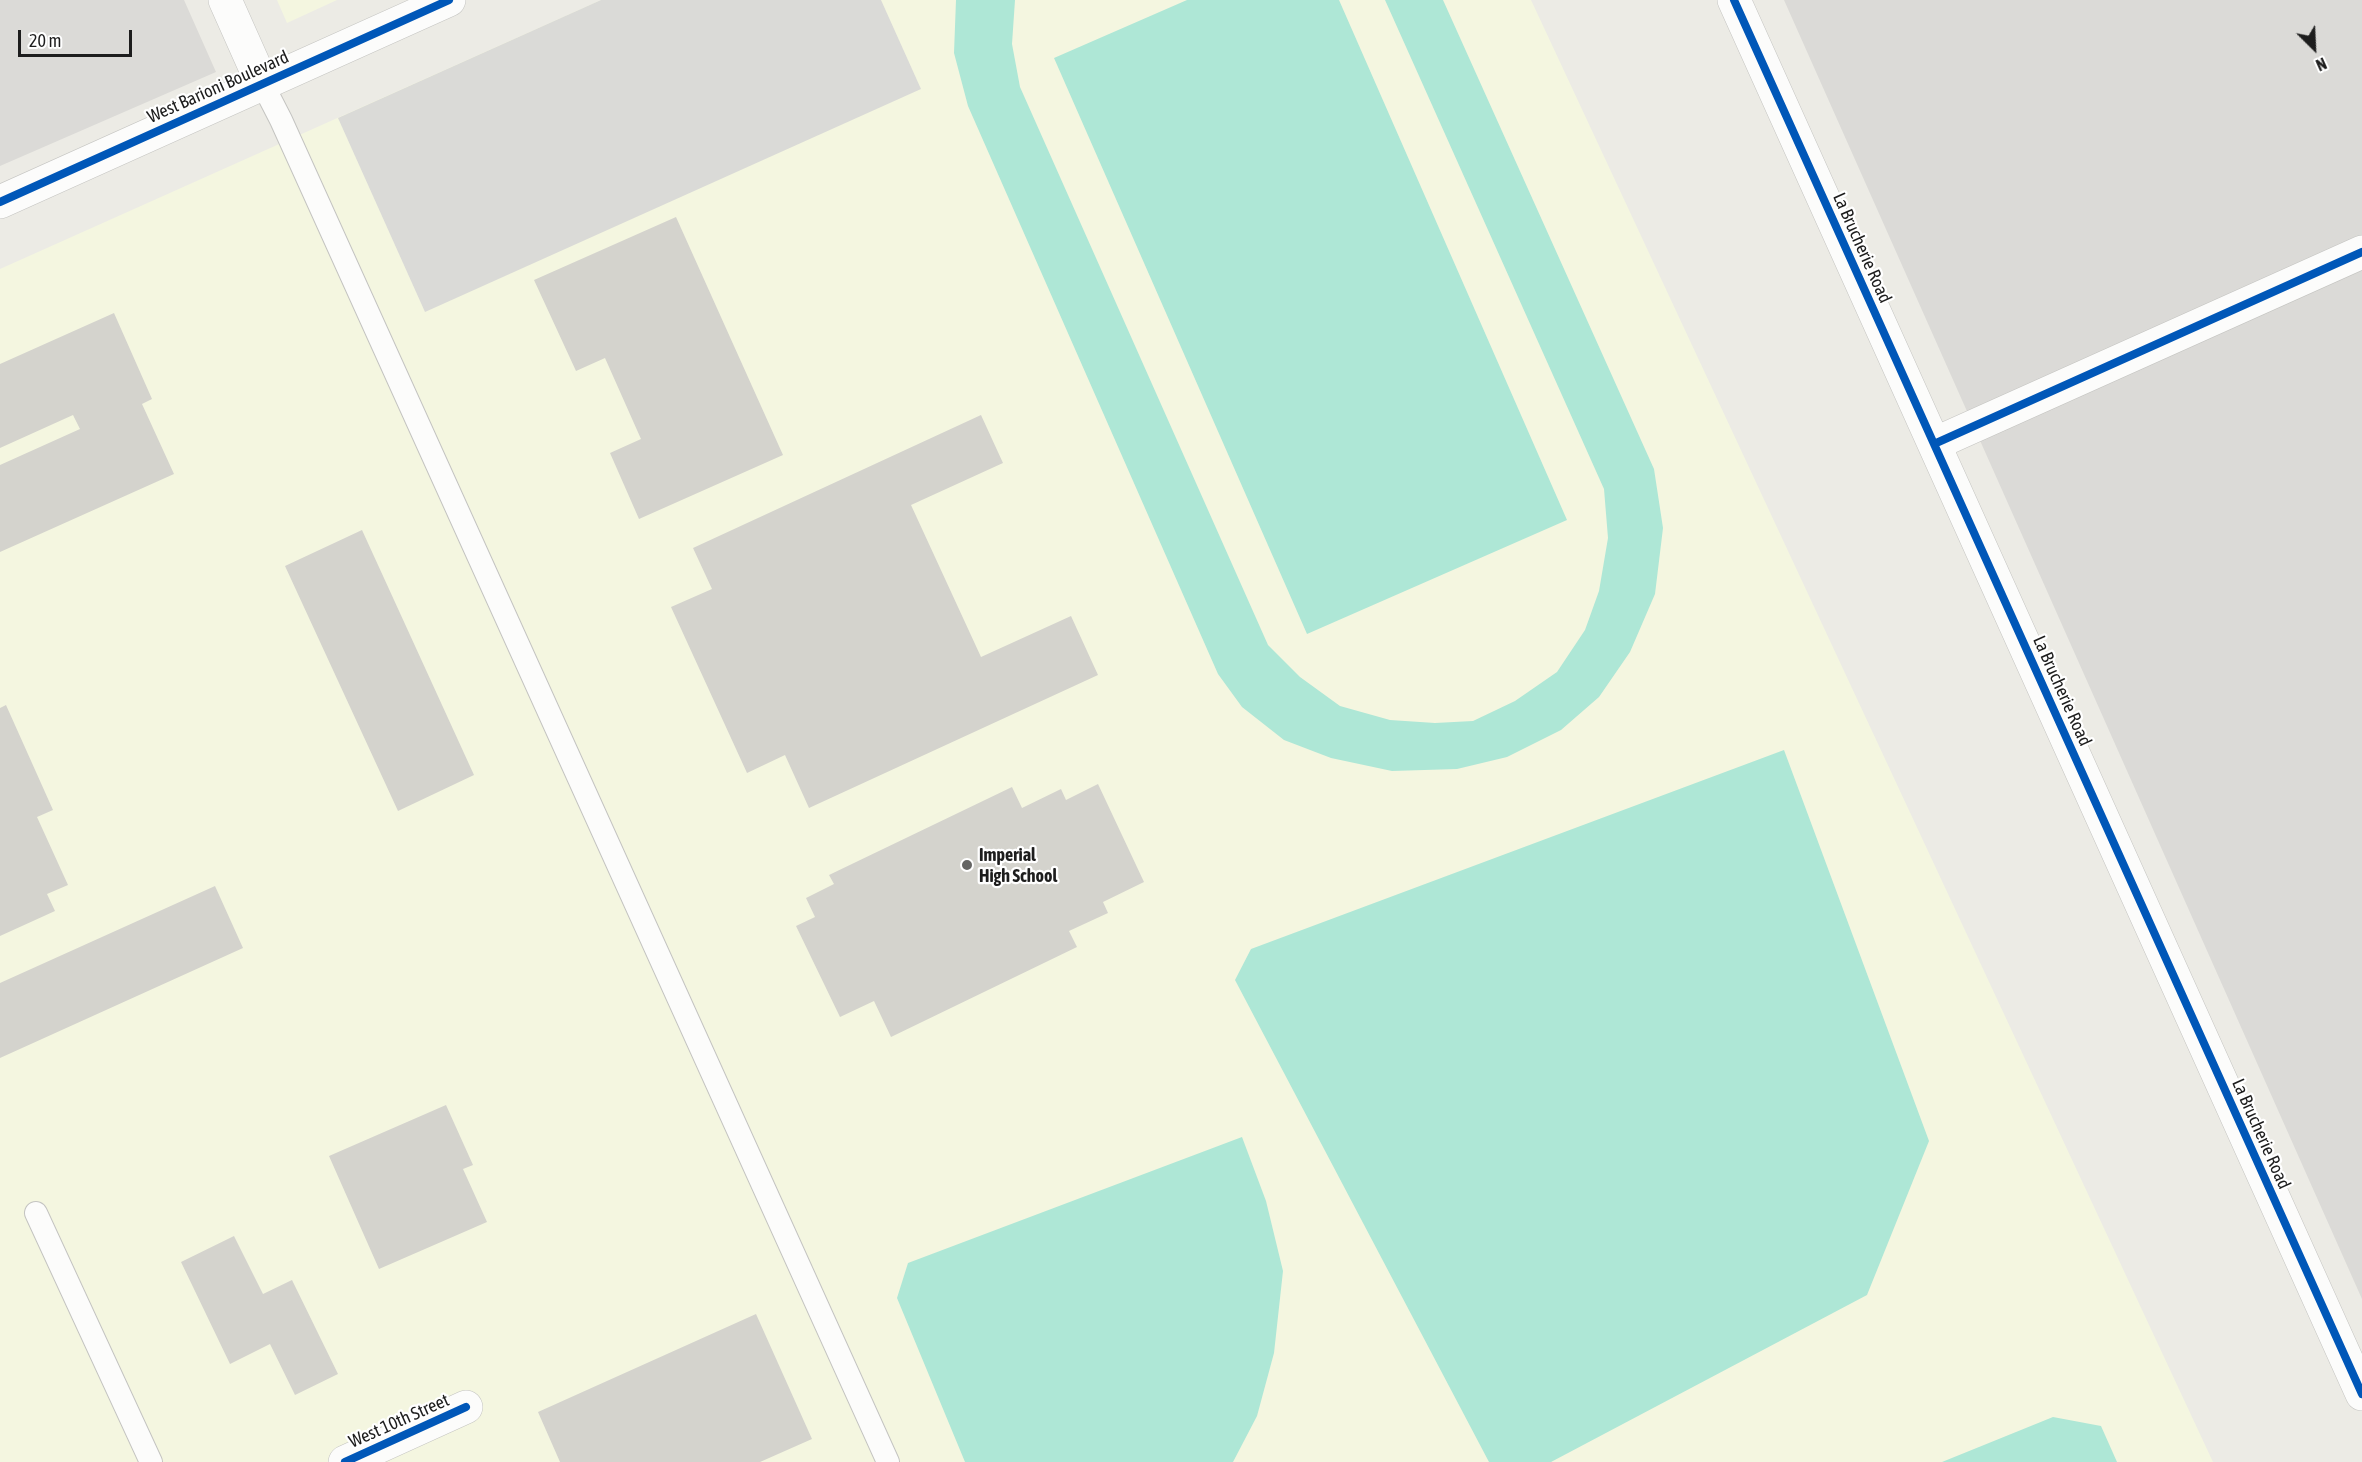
<!DOCTYPE html>
<style>
body{margin:0}
#map{position:relative;width:2362px;height:1462px;overflow:hidden;background:#ecebe5;font-family:"Asap Condensed",sans-serif}
canvas{display:block}
.north{position:absolute;left:2284px;top:18px;width:60px;height:60px;-webkit-text-stroke:4px #fff;paint-order:stroke;rotate:156deg;font-size:16px;font-weight:700;line-height:24px;text-align:center;color:#1d1d1d}
.north::after{content:'';display:block;margin:auto;width:21px;height:27px;background:#1d1d1d;clip-path:polygon(50% 0,100% 100%,50% 72%,0 100%)}
.scale{position:absolute;left:18px;top:30px;width:114px;height:27px;box-sizing:border-box;border:3px solid #1d1d1d;border-top:0;padding-left:8px;font-size:18px;line-height:21px;white-space:nowrap;color:#1d1d1d;-webkit-text-stroke:4px #fff;paint-order:stroke}
</style>
<div id="map">
<canvas width="2362" height="1462"></canvas>
<div class="north">N</div>
<div class="scale">20 m</div>
</div>
<script>
const context = document.querySelector('canvas').getContext('2d');
context.lineJoin = 'round';
function fill(path, color) { context.fillStyle = color; context.fill(path, 'evenodd'); }
function strokePath(path, color, width, dash) { context.strokeStyle = color; context.lineWidth = width; context.lineCap = dash ? 'butt' : 'round'; context.setLineDash(dash || []); context.stroke(path); }
function label(font, color, halo, rows, align = 'center') {
  context.font = font + ' "Asap Condensed",sans-serif'; context.lineWidth = 4.5; context.setLineDash([]); context.textBaseline = 'middle'; context.strokeStyle = halo; context.fillStyle = color; for (const [text, x, y, turn = 0] of rows) {
    context.save(); context.translate(x, y); context.rotate((+turn || 0) * Math.PI / 180); context.textAlign = isNaN(turn) ? turn : align; if (halo) context.strokeText(text, 0, 0); context.fillText(text, 0, 0); context.restore();
  }
}
const residential = new Path2D(`
 M0,0H184L216,72L0,166Z
 M1784,0H2362V1299Z`);
const education = new Path2D(`
 M277,0H337L287,23Z
 M601,0H1531L2213,1462H0V269Z`);
const pitch = new Path2D(`
 M956,0H1015L1012,44L1020,87L1268,645L1300,677L1340,706L1390,720L1435,723L1473,721L1515,701L1557,672L1585,630L1599,591L1608,538L1604,489L1385,0H1443L1654,469L1663,528L1655,594L1630,652L1599,697L1561,730L1507,757L1457,769L1392,771L1331,758L1284,740L1242,707L1218,674L968,106L954,53Z
 M1187,0H1339L1567,520L1307,634L1054,58Z
 M1784,750L1929,1141L1867,1295L1551,1462H1489L1235,980L1251,949Z
 M1242,1137L1266,1201L1283,1271L1274,1353L1257,1416L1233,1462H965L897,1298L908,1263Z
 M2053,1417L2101,1426L2117,1462H1942Z`);
const parking = new Path2D(`
 M601,0H881L921,89L425,312L338,118Z`);
const building = new Path2D(`
 M676,217L783,455L639,519L610,453L641,439L605,358L576,371L534,280Z
 M114,313L152,399L142,404L174,474L0,552V465L80,429L73,415L0,448V364Z
 M981,415L1003,463L911,505L981,657L1071,616L1098,675L809,808L785,755L747,773L671,607L712,589L693,548Z
 M362,530L474,775L398,811L285,566Z
 M6,705L53,810L37,817L68,885L47,894L55,911L0,936V708Z
 M1098,784L1144,882L1103,902L1108,913L1069,931L1077,947L891,1037L874,1001L840,1017L796,926L815,917L806,898L834,884L829,875L1012,787L1022,808L1061,789L1066,800Z
 M215,886L243,948L0,1058V983Z
 M446,1105L473,1165L463,1169L487,1222L379,1269L329,1156Z
 M234,1236L263,1294L292,1280L338,1374L295,1395L270,1344L230,1364L181,1262Z
 M756,1314L812,1439L760,1462H560L538,1412Z`);
const service = new Path2D(`
 M262,83L281,120L888,1462
 M36,1213L151,1462`);
const minor = new Path2D(`
 M225,0L262,83
 M1734,0L2362,1394
 M1934,444L2362,252
 M345,1462L466,1407`);
const tertiary = new Path2D(`
 M0,202L449,0`);
const cycleway = new Path2D(`
 M1734,0L2362,1394
 M0,202L449,0
 M1934,444L2362,252
 M345,1462L466,1407`);
const markers = [
 [967,865,6,"#656563"]
];
const streetNames = [
 ["West Barioni Boulevard",218,87,-24],
 ["La Brucherie Road",1862,248,66],
 ["La Brucherie Road",2062,691,66],
 ["La Brucherie Road",2261,1134,66],
 ["West 10th Street",399,1421,-24]
];
const poiNames = [
 ["Imperial",979,855],
 ["High School",979,876]
];
fill(residential, '#dbdad7');
fill(education, '#f4f6e0');
fill(pitch, '#aee7d6');
fill(parking, '#dadad7');
fill(building, '#d4d3cd');
strokePath(service, '#c4c4c1', 24);
strokePath(minor, '#c4c4c1', 34);
strokePath(tertiary, '#c4c4c1', 34);
strokePath(service, '#fcfcfb', 22);
strokePath(minor, '#fcfcfb', 33);
strokePath(tertiary, '#fcfcfb', 33);
strokePath(cycleway, '#0057b8', 8);
for (const [x, y, r, color] of markers) { const dot = new Path2D(); dot.arc(x, y, r, 0, 2 * Math.PI); context.fillStyle = color; context.fill(dot); strokePath(dot, '#fff', 2); }
label('18px', '#1d1d1d', '#fff', streetNames);
label('bold 18px', '#1d1d1d', '#fff', poiNames, 'left');
</script>
